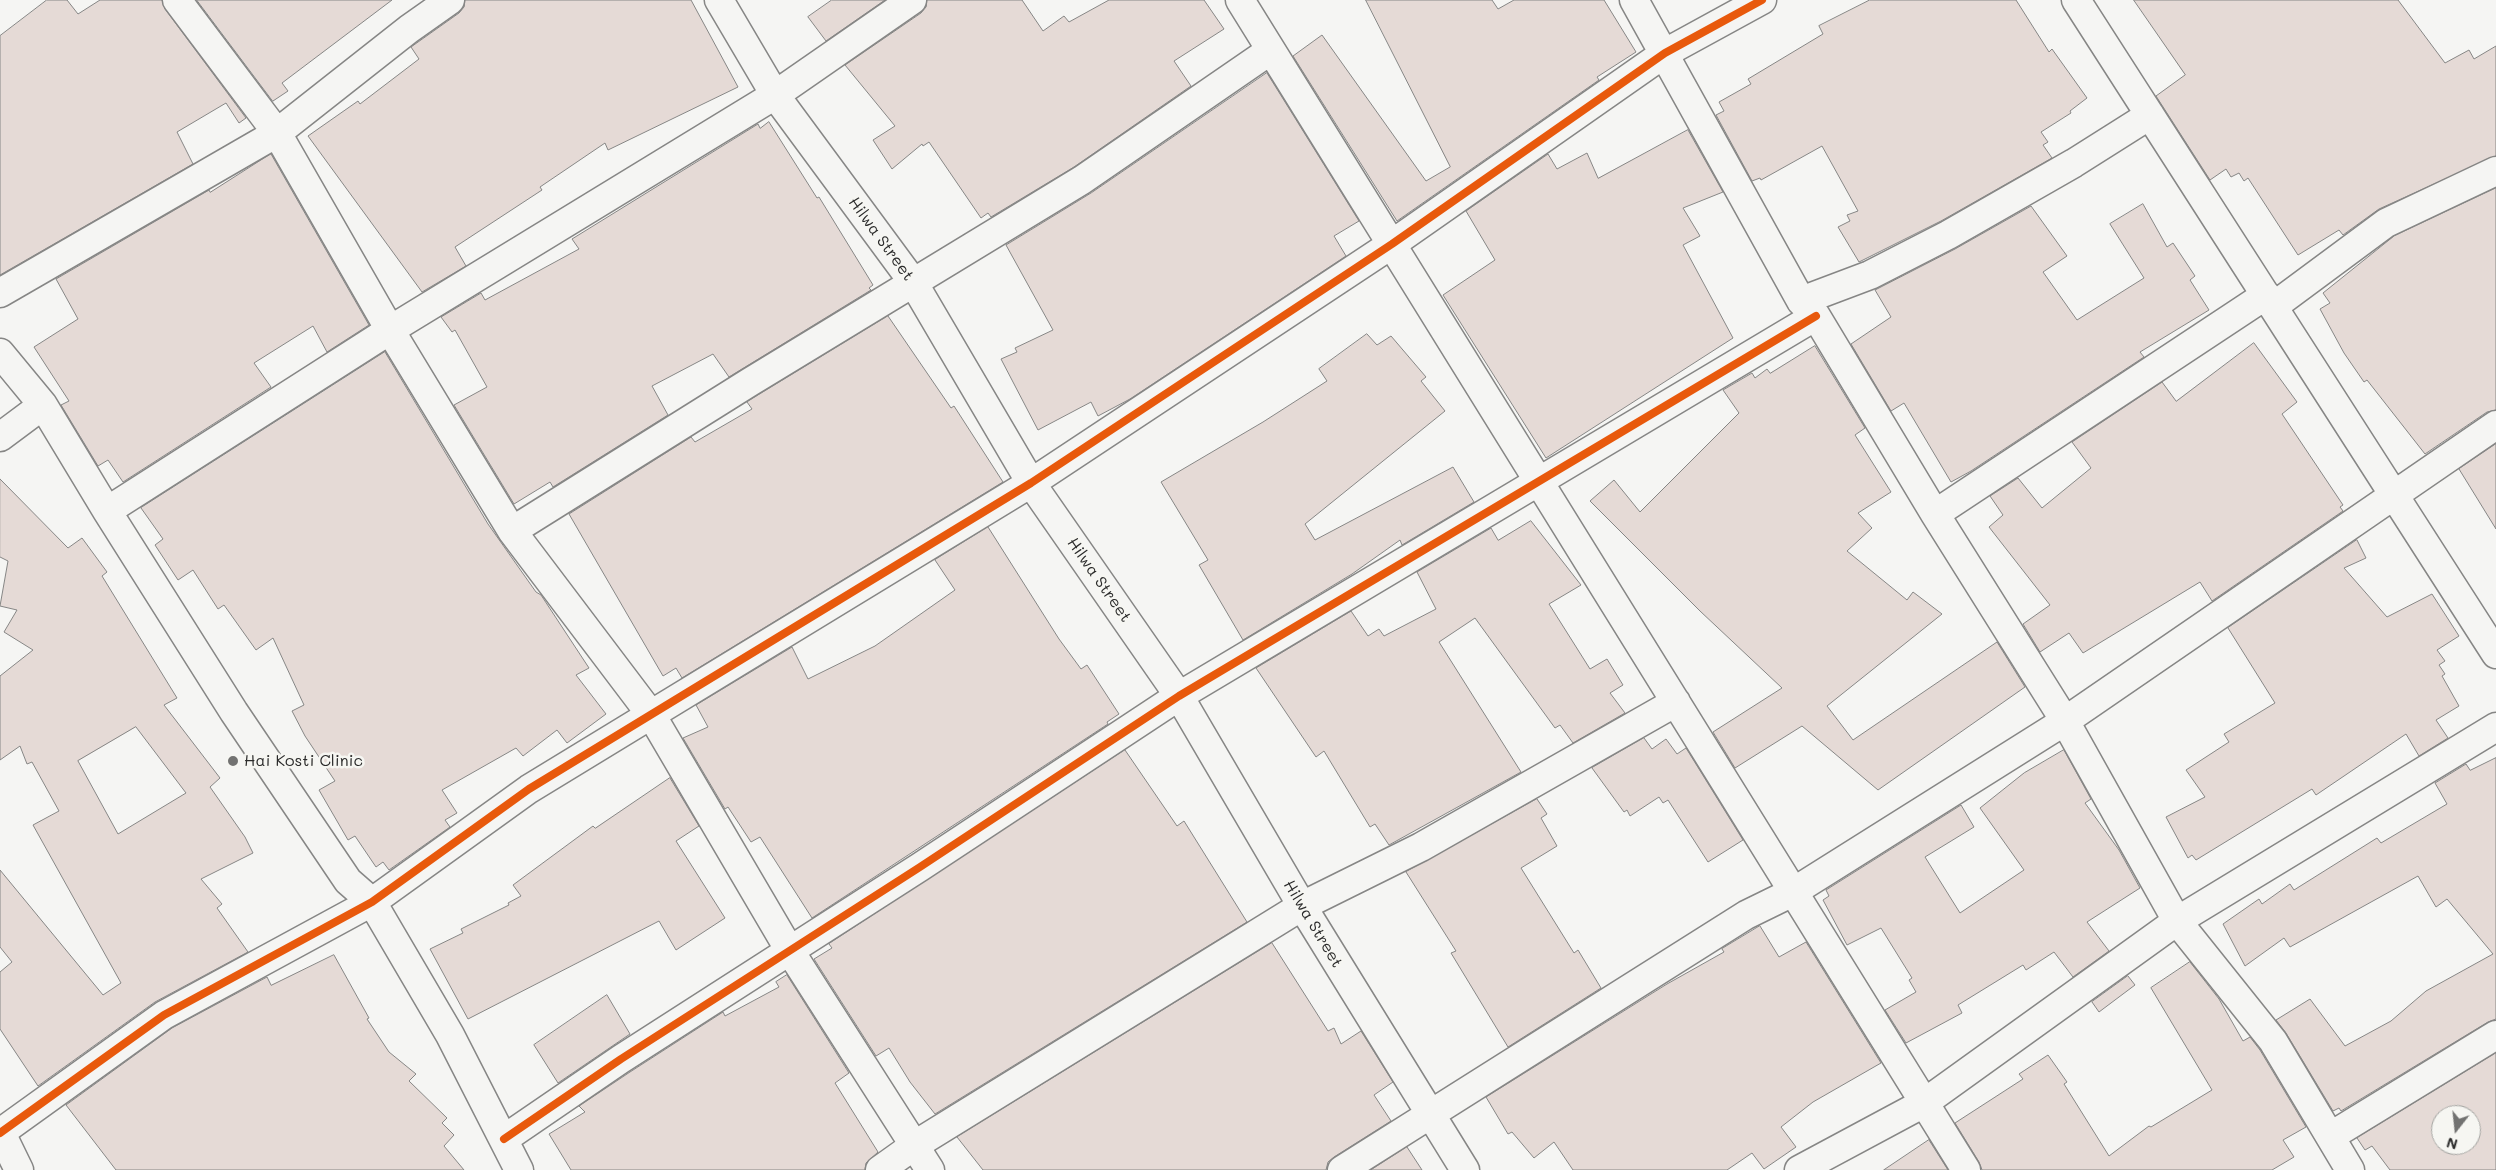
<!DOCTYPE html>
<style>
body{margin:0}
#map{position:relative;width:2496px;height:1170px;overflow:hidden;background:#f5f5f3;font-family:Mali,sans-serif}
canvas{display:block}
.north{position:absolute;left:2431px;top:1105px;width:50px;height:50px;box-sizing:border-box;background:#f6f6f2;border:1px solid #a5a5a2;border-radius:50%;rotate:196deg;font-size:14px;font-weight:700;line-height:20px;text-align:center;color:#2b2b2b}
.north::after{content:'';display:block;margin:auto;width:18px;height:22px;background:#727271;clip-path:polygon(50% 0,100% 100%,50% 72%,0 100%)}
</style>
<div id="map">
<canvas width="2496" height="1170"></canvas>
<div class="north">N</div>
</div>
<script>
const context = document.querySelector('canvas').getContext('2d');
context.lineJoin = 'round';
function fill(path, color) { context.fillStyle = color; context.fill(path, 'evenodd'); }
function strokePath(path, color, width, dash) { context.strokeStyle = color; context.lineWidth = width; context.lineCap = dash ? 'butt' : 'round'; context.setLineDash(dash || []); context.stroke(path); }
function label(font, color, halo, rows, align = 'center') {
  context.font = font + ' Mali,sans-serif'; context.lineWidth = 5; context.setLineDash([]); context.textBaseline = 'middle'; context.strokeStyle = halo; context.fillStyle = color; for (const [text, x, y, turn = 0] of rows) {
    context.save(); context.translate(x, y); context.rotate((+turn || 0) * Math.PI / 180); context.textAlign = isNaN(turn) ? turn : align; if (halo) context.strokeText(text, 0, 0); context.fillText(text, 0, 0); context.restore();
  }
}
const building = new Path2D(`
 M47,0H67L78,14L100,0H162L165,9L246,118L239,123L226,103L177,132L193,164L0,275V36Z
 M197,0H392L282,83L288,91L273,101Z
 M465,0H691L738,87L608,150L605,143L540,187L542,190L455,247L466,266L422,292L308,136L358,101L360,104L419,59L411,47L459,13L464,7Z
 M832,0H885L826,41L808,17Z
 M927,0H1022L1043,31L1064,16L1069,22L1109,0H1204L1224,29L1174,61L1191,86L1074,167L991,217L988,213L981,218L929,142L923,146L922,144L892,169L873,140L895,126L845,65L921,13L926,7Z
 M1366,0H1492L1498,9L1514,0H1604L1636,52L1597,77L1599,80L1397,221L1293,56L1322,35L1426,181L1450,167Z
 M1870,0H2016L2049,52L2052,49L2087,98L2070,111L2071,113L2041,132L2048,142L2043,145L2052,158L1941,221L1859,262L1838,227L1850,221L1847,215L1858,211L1822,146L1761,180L1760,178L1752,181L1716,115L1724,111L1719,102L1751,84L1748,79L1823,34L1819,26Z
 M2134,0H2398L2445,63L2469,50L2474,59L2496,46V156L2379,209L2343,235L2339,230L2298,255L2248,178L2244,181L2239,173L2231,177L2226,169L2210,180L2156,96L2185,75Z
 M1267,73L1359,221L1334,236L1346,256L1130,399L1098,416L1091,402L1038,430L1001,359L1017,352L1015,348L1053,330L1006,245L1091,193Z
 M769,122L817,198L819,197L873,285L869,288L871,290L729,377L713,354L652,386L668,415L553,487L550,482L514,504L454,405L487,387L455,330L452,332L441,317L481,293L485,300L579,249L572,239L758,124L760,128Z
 M1688,130L1723,192L1683,208L1700,236L1683,245L1733,338L1546,458L1443,295L1495,260L1466,211L1548,154L1557,169L1587,153L1598,178Z
 M271,154L369,325L327,352L313,326L254,363L271,387L123,482L108,460L98,466L61,405L69,401L34,347L78,319L56,279L209,190L210,192Z
 M2496,188V410L2487,412L2425,454L2367,380L2364,382L2344,353L2320,309L2330,303L2323,293L2394,236Z
 M2143,204L2167,247L2173,243L2195,276L2190,280L2209,310L2140,352L2144,357L1971,471L1951,482L1904,403L1891,411L1851,344L1891,317L1875,290L1955,249L2031,206L2067,256L2043,272L2077,320L2144,278L2110,224Z
 M888,316L951,408L954,406L1003,482L682,678L676,668L663,676L569,514L691,437L695,442L752,409L747,402Z
 M1367,334L1377,345L1391,336L1426,377L1421,381L1445,411L1305,524L1315,540L1453,467L1474,502L1402,545L1400,540L1352,574L1243,640L1199,565L1208,560L1161,482L1263,422L1327,381L1319,369Z
 M2254,343L2297,402L2282,414L2343,505L2340,507L2343,511L2212,601L2200,582L2083,653L2069,633L2040,652L2023,624L2050,605L1989,527L2003,515L1990,496L2018,478L2042,508L2091,468L2072,442L2162,382L2176,401Z
 M1815,346L1865,428L1855,435L1891,492L1858,513L1872,528L1847,551L1907,600L1913,592L1942,614L1827,706L1853,740L1997,642L2025,687L1878,790L1802,726L1735,768L1713,732L1782,688L1700,611L1590,501L1614,480L1640,512L1739,413L1723,390L1752,373L1755,378L1767,369L1770,373Z
 M385,352L488,524L536,592L541,595L589,668L576,675L606,714L567,743L557,730L523,756L516,748L442,790L457,813L445,820L450,827L389,870L383,862L376,867L355,836L348,840L319,790L335,781L305,736L292,711L304,705L273,638L256,650L224,605L218,609L193,570L178,580L155,545L163,539L141,508Z
 M2496,444V529L2459,469Z
 M0,479L68,548L82,538L107,572L102,576L177,698L164,705L220,778L210,787L245,837L253,853L201,879L222,904L217,908L248,952L155,1002L38,1086L0,1029V972L12,962L0,947V870L103,995L121,983L33,825L59,811L32,762L27,764L20,746L0,760V676L33,650L4,632L17,610L0,606L8,561L0,557ZM136,727L186,793L118,834L78,761Z
 M1531,521L1581,585L1549,604L1590,669L1607,659L1623,685L1610,693L1625,713L1573,743L1560,725L1555,728L1475,618L1439,642L1521,772L1389,845L1375,824L1370,827L1324,751L1316,757L1256,668L1351,611L1368,636L1379,629L1384,636L1436,609L1417,572L1491,528L1498,540Z
 M988,527L1059,639L1081,669L1087,665L1119,714L1107,722L1108,724L812,918L760,837L751,842L728,807L725,809L683,738L708,727L696,705L792,647L808,679L875,646L955,590L935,560Z
 M2357,540L2366,558L2344,568L2387,617L2432,594L2459,636L2437,650L2445,661L2439,665L2445,674L2442,676L2459,706L2436,720L2448,738L2419,756L2406,734L2316,795L2312,789L2196,860L2192,855L2188,858L2166,817L2205,797L2186,770L2229,742L2224,734L2275,703L2228,628Z
 M1644,738L1652,749L1666,739L1677,754L1686,748L1743,840L1708,862L1668,800L1663,803L1659,797L1630,816L1627,810L1624,812L1592,768Z
 M1125,750L1177,826L1184,821L1247,922L935,1114L910,1082L889,1048L876,1056L814,959L832,948L829,944Z
 M2064,750L2091,799L2085,803L2119,850L2140,888L2087,922L2109,951L2073,977L2054,952L2026,970L2023,965L1958,1005L1962,1013L1906,1043L1885,1010L1916,992L1909,980L1912,978L1881,928L1847,945L1823,900L1829,896L1826,890L1961,805L1974,827L1925,857L1960,913L2024,870L1980,808L2024,773Z
 M2496,758V1019L2488,1022L2341,1111L2339,1108L2333,1111L2286,1033L2276,1020L2310,999L2345,1046L2391,1021L2426,991L2493,954L2447,899L2436,907L2418,876L2290,947L2284,938L2245,966L2223,924L2259,899L2262,904L2290,884L2294,890L2377,838L2381,843L2447,804L2435,783L2466,764L2470,770Z
 M670,778L699,826L676,841L725,918L676,950L659,921L468,1019L430,949L463,933L461,929L509,905L508,903L521,896L513,885L593,826L595,828Z
 M1537,799L1547,814L1541,818L1557,846L1521,868L1574,953L1578,950L1601,988L1508,1047L1451,953L1456,951L1406,872Z
 M1760,926L1779,957L1806,942L1881,1063L1813,1102L1781,1127L1796,1147L1764,1169L1752,1153L1727,1170H1573L1554,1142L1534,1158L1512,1132L1508,1134L1486,1097L1667,984L1724,952L1722,949Z
 M1272,943L1328,1031L1334,1028L1341,1044L1361,1031L1393,1082L1374,1095L1391,1121L1334,1157L1328,1162L1326,1170H983L957,1137Z
 M334,955L369,1018L367,1019L389,1052L416,1074L409,1081L447,1118L442,1123L454,1135L444,1146L464,1170H116L66,1105L172,1028L267,977L271,985Z
 M2190,962L2219,999L2243,1041L2250,1037L2260,1050L2306,1127L2283,1140L2294,1157L2272,1170H1982L1979,1162L1955,1123L2023,1079L2019,1074L2048,1055L2067,1082L2064,1084L2109,1156L2149,1126L2151,1127L2212,1090L2151,988Z
 M787,975L849,1073L835,1083L878,1152L866,1163L865,1170H571L549,1134L585,1112L579,1106L630,1072L723,1012L725,1016L779,987L776,982Z
 M2128,976L2135,985L2099,1012L2092,1002Z
 M607,995L630,1034L558,1083L534,1045Z
 M2496,1053V1170H2390L2372,1146L2365,1150L2357,1138ZM2441,1115H2471V1145H2441Z
 M1929,1140L1948,1170H1884Z
 M1407,1147L1422,1170H1371Z`);
const minor = new Path2D(`
 M177,0L277,133L390,330L512,531L652,716L790,951L930,1170
 M719,0L775,95L913,282L1031,483L1179,696L1302,906L1465,1170
 M1240,0L1966,1170
 M1634,0L1801,301L1816,316L1935,514L2065,721L2177,921L2273,1041L2350,1170
 M2076,0L2496,654
 M0,293L277,133L409,29L450,0
 M1801,301L1870,275L1948,235L2074,163L2150,115
 M2274,306L2386,223L2496,171
 M0,353L43,405L107,511L234,712L348,881L372,902L450,1035L519,1170
 M0,437L43,405
 M107,511L390,330L775,95L912,0
 M1935,514L2266,295
 M512,531L750,382L1082,180L1271,50
 M0,1133L164,1015L372,902L529,789L1031,483L1392,244L1665,53L1762,0
 M2331,1136L2496,1035
 M504,1139L621,1059L920,867L1179,696L1816,316
 M880,1170L915,1145L1302,906L1421,847L1676,702
 M1342,1170L1746,915L1793,892L2065,721L2496,425
 M1799,1170L1924,1103L2177,921L2496,727`);
const primary = new Path2D(`
 M0,1131L19,1170`);
const cycleway = new Path2D(`
 M0,1133L164,1015L372,902L529,789L1031,483L1392,244L1665,53L1762,0
 M504,1139L621,1059L920,867L1179,696L1816,316`);
const markers = [
 [233,761,6,"#727271"]
];
const streetNames = [
 ["Hilwa Street",881,239,54],
 ["Hilwa Street",1099,580,55],
 ["Hilwa Street",1313,924,59]
];
const poiNames = [
 ["Hai Kosti Clinic",244,761]
];
fill(building, '#e5dad6');
strokePath(building, '#868685', 1);
strokePath(minor, '#868685', 31);
strokePath(primary, '#868685', 31);
strokePath(minor, '#f5f5f3', 28);
strokePath(primary, '#f5f5f3', 28);
strokePath(cycleway, '#e8590c', 8);
for (const [x, y, r, color] of markers) { const dot = new Path2D(); dot.arc(x, y, r, 0, 2 * Math.PI); context.fillStyle = color; context.fill(dot); strokePath(dot, '#f6f6f2', 2); }
label('16px', '#2b2b2b', '#f6f6f2', streetNames);
label('16px', '#2b2b2b', '#f6f6f2', poiNames, 'left');
</script>
